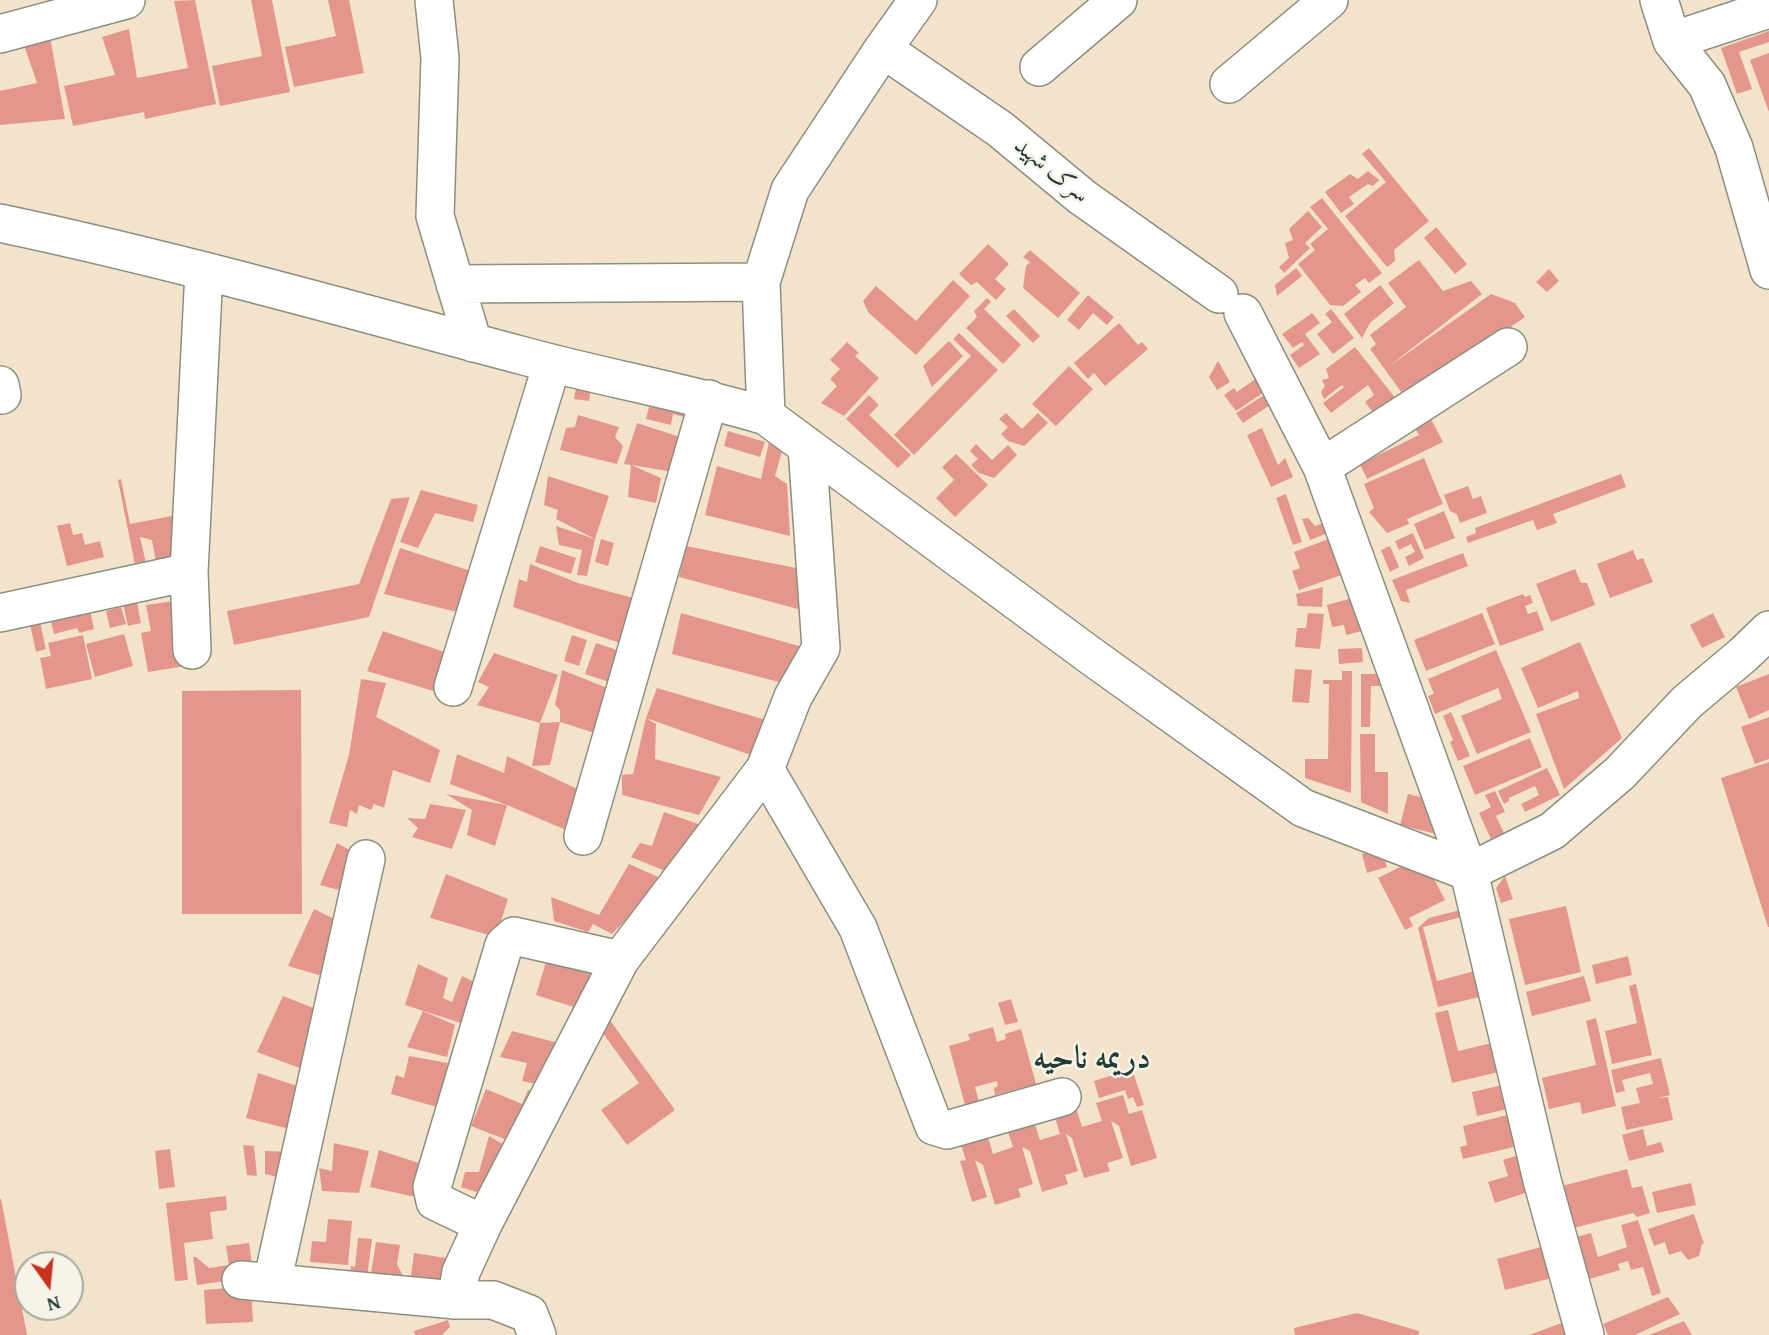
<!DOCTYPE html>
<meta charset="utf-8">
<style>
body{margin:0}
#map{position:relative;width:1769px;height:1335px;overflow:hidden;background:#f4e3cb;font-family:"Gentium Book Plus",serif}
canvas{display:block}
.north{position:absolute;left:14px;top:1251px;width:70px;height:70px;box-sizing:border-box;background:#f7f3e8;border:2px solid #a1aaa0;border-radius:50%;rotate:165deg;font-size:19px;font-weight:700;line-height:28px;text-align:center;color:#1f3d34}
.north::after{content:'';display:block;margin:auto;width:24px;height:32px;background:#c8321e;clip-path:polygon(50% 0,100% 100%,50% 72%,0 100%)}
</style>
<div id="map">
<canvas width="1769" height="1335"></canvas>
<div class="north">N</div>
</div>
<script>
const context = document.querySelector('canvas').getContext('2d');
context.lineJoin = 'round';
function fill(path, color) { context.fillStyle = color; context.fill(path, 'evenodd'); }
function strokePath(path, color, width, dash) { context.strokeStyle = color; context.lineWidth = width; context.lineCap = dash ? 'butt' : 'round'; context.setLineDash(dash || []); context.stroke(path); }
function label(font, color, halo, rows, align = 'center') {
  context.font = font + ' "Gentium Book Plus",Amiri,serif'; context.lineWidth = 5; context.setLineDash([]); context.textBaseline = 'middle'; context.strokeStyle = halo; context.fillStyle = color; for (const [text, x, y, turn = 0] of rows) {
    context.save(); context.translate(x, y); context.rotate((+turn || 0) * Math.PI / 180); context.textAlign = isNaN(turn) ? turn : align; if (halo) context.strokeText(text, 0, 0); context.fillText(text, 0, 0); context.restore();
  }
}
const building = new Path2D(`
 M195,0L216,104L145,119L144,112L73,126L64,86L115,75L102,37L129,29L137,78L188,68L174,1Z
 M251,0H272L290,92L220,106L212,66L262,56Z
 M328,0H349L364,73L294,87L285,47L336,36Z
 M1769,31V42L1739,52L1752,89L1737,94L1721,48Z
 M50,37L65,119L0,125V91L37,83L24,45Z
 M1769,53V112L1750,60Z
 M1369,148L1429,221L1394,250L1395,261L1387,267L1345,216L1386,182L1362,154Z
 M1368,171L1379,180L1373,186L1368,184L1349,197L1354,204L1341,213L1325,192L1350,174L1358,179Z
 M1322,198L1382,273L1369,283L1365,278L1355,285L1361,292L1343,306L1330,305L1298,264L1315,250L1310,244L1328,229L1310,207Z
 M1308,211L1322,227L1305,243L1310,248L1284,273L1279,267L1289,258L1285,243L1293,240L1289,229Z
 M1436,227L1467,264L1455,274L1424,238Z
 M988,244L1009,264L995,279L1006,289L996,300L977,282L971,285L959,274Z
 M1030,250L1080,293L1058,318L1023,288L1026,266L1030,262L1023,257Z
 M1419,260L1443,291L1471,281L1482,294L1388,367L1491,294L1515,303L1525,317L1407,400L1370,349L1376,344L1370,335L1406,307L1388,283Z
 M1296,268L1302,276L1277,296L1275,285Z
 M1549,269L1559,281L1547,292L1536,282Z
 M953,280L970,296L916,355L868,312L863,301L876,286L916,321Z
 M1380,285L1394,303L1370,323L1362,338L1344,314Z
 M1088,295L1114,317L1107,325L1093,313L1079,330L1067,320Z
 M987,298L991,302L984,309L1021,345L1003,364L966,328L977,317L974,311Z
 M1014,309L1040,336L1033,343L1006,316Z
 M1331,309L1354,338L1333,354L1317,334L1332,322L1325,314Z
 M1312,313L1320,323L1305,334L1320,354L1299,368L1290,355L1304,345L1302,342L1293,348L1282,334Z
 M1119,323L1138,345L1142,342L1148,349L1105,386L1094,373L1088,379L1074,363Z
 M959,333L998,370L914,455L894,435L971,356L953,339Z
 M949,341L963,356L932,387L923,366Z
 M847,342L859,353L855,356L879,378L844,416L821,403L837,386L830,379L840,369L830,360Z
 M1355,347L1397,400L1376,416L1365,402L1374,395L1368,385L1331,413L1323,403L1344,387L1342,385L1324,399L1321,392L1325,386L1322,380L1329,378L1326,369Z
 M1218,361L1230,382L1217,390L1209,377Z
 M1069,366L1093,389L1056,426L1032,404Z
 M1267,371L1276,384L1236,411L1224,395L1234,388L1237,392Z
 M577,382L592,384L589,401L574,399Z
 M1269,392L1276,401L1243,423L1236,413Z
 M869,395L879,405L869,415L911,455L898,468L846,419Z
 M650,403H692L688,418L673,414L671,425L646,419Z
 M1006,413L1022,429L1038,413L1048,423L1024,446L1008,441L1001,434L1008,427L999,419Z
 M578,415L619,427L615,437L623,446L617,464L560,450L566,428L575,427Z
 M1429,415L1443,442L1367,479L1360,464L1419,435L1412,423Z
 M637,423L683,438L674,472L631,465L661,478L656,503L628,497L631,465L624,464Z
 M1262,428L1278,465L1285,458L1293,477L1271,487L1247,435Z
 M728,431L765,442L760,457L724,446Z
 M770,437L785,441L775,476L787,484L790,536L705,515L717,466L761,479Z
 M976,444L992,460L1008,445L1017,455L994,478L979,473L971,465L978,459L970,451Z
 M956,454L988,485L955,517L936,498L954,480L942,467Z
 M1424,458L1443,504L1407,519L1409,524L1387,533L1369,512L1374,508L1364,484Z
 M1621,474L1626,487L1553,514L1557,523L1537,530L1533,520L1468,543L1466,537L1476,533L1475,528Z
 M548,476L609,496L595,539L556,519L558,510L544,505Z
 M121,479L130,524L177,515L174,498L177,497L188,555L156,562L152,540L140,537L146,563L135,565L118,480Z
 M1468,486L1473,499L1481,496L1487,513L1460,523L1457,514L1450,511L1444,495Z
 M421,490L478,505L473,522L435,513L418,548L400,542Z
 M1286,494L1302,542L1293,545L1276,498Z
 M410,497L369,617L234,645L227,611L359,584L391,499Z
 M1325,505L1335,530L1310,540L1302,519L1308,518L1315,526L1321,524Z
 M1444,511L1455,538L1425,550L1414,524Z
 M70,523L73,535L82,533L85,545L100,541L104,557L67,566L57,526Z
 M556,526L595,539L587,576L577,575L582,550L559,545Z
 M1413,533L1424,558L1409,566L1405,557L1415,552L1411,544L1399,550L1395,541Z
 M1342,534L1347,573L1299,590L1292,571L1300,568L1294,552Z
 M601,539L614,543L608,566L595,562Z
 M540,546L576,558L571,574L535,562Z
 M686,546L801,569L805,611L679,577Z
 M1390,546L1399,567L1390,572L1381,550Z
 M400,548L480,574L465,614L384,594Z
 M1633,550L1637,560L1643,558L1653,582L1610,598L1597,564Z
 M1463,553L1468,566L1406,590L1410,603L1401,601L1392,580Z
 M530,564L578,583L637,599L626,645L513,607L519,579L527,582Z
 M1575,569L1581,583H1587L1595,605L1551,622L1536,584Z
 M1323,587L1322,607L1298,606L1296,594Z
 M1523,594L1525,597L1530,595L1533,603L1525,606L1528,614L1537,611L1544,630L1500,646L1486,608Z
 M1363,595L1374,628L1346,635L1344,625L1332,627L1327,605Z
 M136,597L141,623L128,626L122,599Z
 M181,600L192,665L148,672L141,633L151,631L146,605Z
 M89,606L94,629L79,633L77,628L54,634L51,622L75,616L74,609Z
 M121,607L126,624L110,628L106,611Z
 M681,613L806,648L779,682L672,654Z
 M1308,613L1324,614L1320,649L1295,647L1297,628H1306Z
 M1482,613L1495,644L1426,671L1414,640Z
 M1713,613L1725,637L1702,648L1690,625Z
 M39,618L46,649L36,652L29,620Z
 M383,631L453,655L440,693L367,671Z
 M124,634L133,666L95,677L86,644Z
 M83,635L92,679L46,689L40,658L51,656L48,643Z
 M572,635L587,640L579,666L564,661Z
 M1580,642L1622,738L1564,789L1536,714L1579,698L1578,691L1538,708L1521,668Z
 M596,643L626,653L621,686L585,674Z
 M1362,648L1363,662L1339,664L1338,649Z
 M1496,650L1531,732L1477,754L1461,716L1502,699L1498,688L1435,714L1428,696L1434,694L1428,679Z
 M494,653L558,675L540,723L477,705L489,687L478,682Z
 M1295,669L1312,670L1309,703L1292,702Z
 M562,670L615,691L598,734L560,722V710L555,705Z
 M1342,671H1352L1351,793L1305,778V759H1328L1329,684H1323V680H1342Z
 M1361,674H1392V686H1371L1370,727H1361Z
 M1769,674V710L1749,719L1736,687Z
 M361,679L386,683L376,717L440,750L430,783L393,770L384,808L374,804L371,810L359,805L357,814L350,810L347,827L329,823L349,755Z
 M657,688L766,720L759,758L646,718L656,724L655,759L721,777L699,815L622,795V775L633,774L646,718Z
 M301,690L302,914H182V691Z
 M1451,712L1470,756L1458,761L1450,742L1453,740L1443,716Z
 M1769,717V759L1755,764L1741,727Z
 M560,722L550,765L532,766L540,723Z
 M1360,734H1375V772H1388V814L1361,802Z
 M1530,738L1542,767L1475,795L1463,766Z
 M457,754L504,773L507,756L586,793L573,833L507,805L495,846L467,835L472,810L446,794L507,805L450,784Z
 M1769,762V927H1768L1721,778Z
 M1547,768L1560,795L1525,812L1521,804L1539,795L1535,786L1509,798V801L1504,804L1498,791Z
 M1495,791L1505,812L1496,816L1504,833L1491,839L1479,813L1491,807L1485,795Z
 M1408,794L1433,800L1456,839L1400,825Z
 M430,804L466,810L452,849L412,837L418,828L407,818L425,819Z
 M664,812L701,825L670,873L631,857L640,843L652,846Z
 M337,843L366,859L358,895L320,885Z
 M1372,851L1378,858L1384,857L1387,867L1367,873L1362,854Z
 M1422,856L1445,900L1409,918L1413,926L1405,930L1378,878Z
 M629,864L665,880L612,934L593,924L588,932L554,921L551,897L599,915Z
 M446,874L508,899L496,937L430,918Z
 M1505,876L1513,899L1501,903L1496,888Z
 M1566,906L1581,972L1525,985L1509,919Z
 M1468,908L1469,915L1423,927L1437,981L1486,968L1492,994L1438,1007L1418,928L1429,918Z
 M314,909L351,927L329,978L288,966Z
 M549,952L603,968L577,1008L536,995Z
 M1628,956L1632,975L1596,984L1592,965Z
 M418,964L448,978L443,998L452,1002L462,976L481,985L473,1027L405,1005Z
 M1584,976L1591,1001L1532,1016L1526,992Z
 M1636,984L1652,1055L1612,1064L1605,1031L1637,1023L1629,986Z
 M283,996L331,1015L310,1072L257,1052Z
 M1011,999L1018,1022L1005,1025L998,1003Z
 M1448,1010L1458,1051L1505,1040L1511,1069L1452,1083L1435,1013Z
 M423,1011L455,1025L447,1057L407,1047Z
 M1596,1018L1616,1106L1582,1114L1580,1102L1549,1109L1542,1078L1596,1065L1586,1021Z
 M609,1019L675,1110L627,1145L601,1110L639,1083L602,1032Z
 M993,1027L997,1042L1006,1039L1005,1034L1021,1029L1036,1084L995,1095L994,1088L998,1086L997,1081L975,1087L979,1102L965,1105L949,1046L970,1040L968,1034Z
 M512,1031L559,1043L541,1085L522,1081L527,1063L500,1057Z
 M409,1056L448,1063L437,1107L391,1094L396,1075L404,1078Z
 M1661,1058L1670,1095L1657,1098L1668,1097L1673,1120L1626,1130L1621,1107L1640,1103L1636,1088L1653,1084L1650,1073L1622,1080L1625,1091L1616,1093L1611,1070Z
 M1132,1069L1144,1105L1137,1107L1133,1097L1128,1099L1125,1090L1099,1098L1094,1081Z
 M258,1073L300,1087L297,1131L246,1118Z
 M1516,1082L1521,1106L1477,1116L1472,1092Z
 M486,1089L522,1104L528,1090L538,1094L517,1144L471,1126Z
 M1123,1095L1129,1114L1142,1110L1157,1158L1131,1166L1119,1126L1111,1121L1123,1158L1107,1163L1110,1171L1084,1178L1072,1138L1066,1134L1078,1171L1065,1175L1068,1184L1042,1192L1030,1151L1022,1147L1033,1184L1018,1189L1021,1197L995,1205L983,1165L975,1160L987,1197L972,1202L960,1161L966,1160L960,1142L987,1134L993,1154L1013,1147L1007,1129L1034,1121L1040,1140L1060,1134L1054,1114L1076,1108L1082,1127L1102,1121L1096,1103Z
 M1523,1111L1518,1146L1463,1159L1460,1147L1467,1145L1463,1126Z
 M1643,1129L1647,1146L1661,1142L1664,1152L1629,1161L1622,1135Z
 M489,1136L513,1150L488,1196L461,1187L465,1172H479Z
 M334,1143L369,1151L359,1193L322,1191L319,1168L332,1171Z
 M243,1145L254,1146L257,1176L247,1175Z
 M170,1149L175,1187L159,1189L155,1151Z
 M379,1150L428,1166L420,1198L370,1187Z
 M265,1151L291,1152L294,1181L265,1174Z
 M1525,1153L1528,1192L1495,1203L1488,1182L1508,1176L1503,1160Z
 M1627,1169L1632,1188L1642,1186L1650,1213L1637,1217L1633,1213L1573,1228L1562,1186Z
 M1691,1183L1696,1205L1657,1213L1652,1192Z
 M226,1196L227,1210L210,1212L213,1239L184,1243L188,1280L175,1281L166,1203Z
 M0,1199H1L27,1335H0Z
 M1694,1214L1704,1244H1702L1699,1256L1688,1260L1681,1251L1669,1255L1665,1242L1654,1246L1648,1229Z
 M328,1219L352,1221L348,1265L310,1262L312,1241L326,1242Z
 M1638,1220L1661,1293L1652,1296L1643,1267L1631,1270L1628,1261L1618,1264L1620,1270L1583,1281L1569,1239L1591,1233L1598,1257L1627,1247L1621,1225Z
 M358,1238L372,1239L367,1277L350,1275L351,1266L355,1267Z
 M376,1242L400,1245L397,1264L402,1274L401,1284L370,1279Z
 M249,1243L254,1277L197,1285L193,1257H196L209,1268L229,1265L226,1246Z
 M1552,1244L1560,1276L1505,1290L1497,1259Z
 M414,1253L452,1259L447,1289L410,1283Z
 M251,1286L253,1322L206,1324L204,1290Z
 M1668,1297L1680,1314L1635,1335H1608L1603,1324Z
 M1357,1313L1419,1331V1335H1295L1294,1328Z
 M1578,1317L1585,1335H1529Z
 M448,1320L450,1327L442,1335H415L414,1331Z
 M1684,1321L1692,1335H1649Z`);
const street = new Path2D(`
 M434,0L440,58L435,216L473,343
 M1659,0L1672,41L1707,85L1734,148L1769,270
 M0,34L126,0
 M1672,41L1769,9
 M883,49L1000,129L1082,197L1219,294
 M1039,67L1118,0
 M1229,84L1329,0
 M0,223C176,260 350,310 524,356C604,378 686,392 766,416L1091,656L1303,808L1469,872L1552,831L1620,773L1687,702L1743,655L1769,630
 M455,284L761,282
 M1243,313L1322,467L1469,872L1542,1180L1585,1335
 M0,385L2,395
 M766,416L761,282L790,190L883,49L918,0
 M1322,467L1508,347
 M0,613L189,572
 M192,650L189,572L204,271
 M453,687L552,364
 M765,769L858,928L934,1126L947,1130L1062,1097
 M583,836L709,399
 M483,1224L435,1201L432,1187L504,945L514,936L620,960
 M241,1280L456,1300H493L529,1314L537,1335
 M272,1283L366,859
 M456,1300L461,1272L483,1224L620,960L765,769L793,697L821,648L807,446`);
const streetNames = [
 ["سرک شهید",1051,171,39]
];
const districtNames = [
 ["دریمه ناحیه",1092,1060]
];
fill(building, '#e4968c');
strokePath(street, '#8a9080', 40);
strokePath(street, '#fff', 37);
label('24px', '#1f3d34', '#f7f3e8', streetNames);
label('bold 32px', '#1f3d34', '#f7f3e8', districtNames);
</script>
